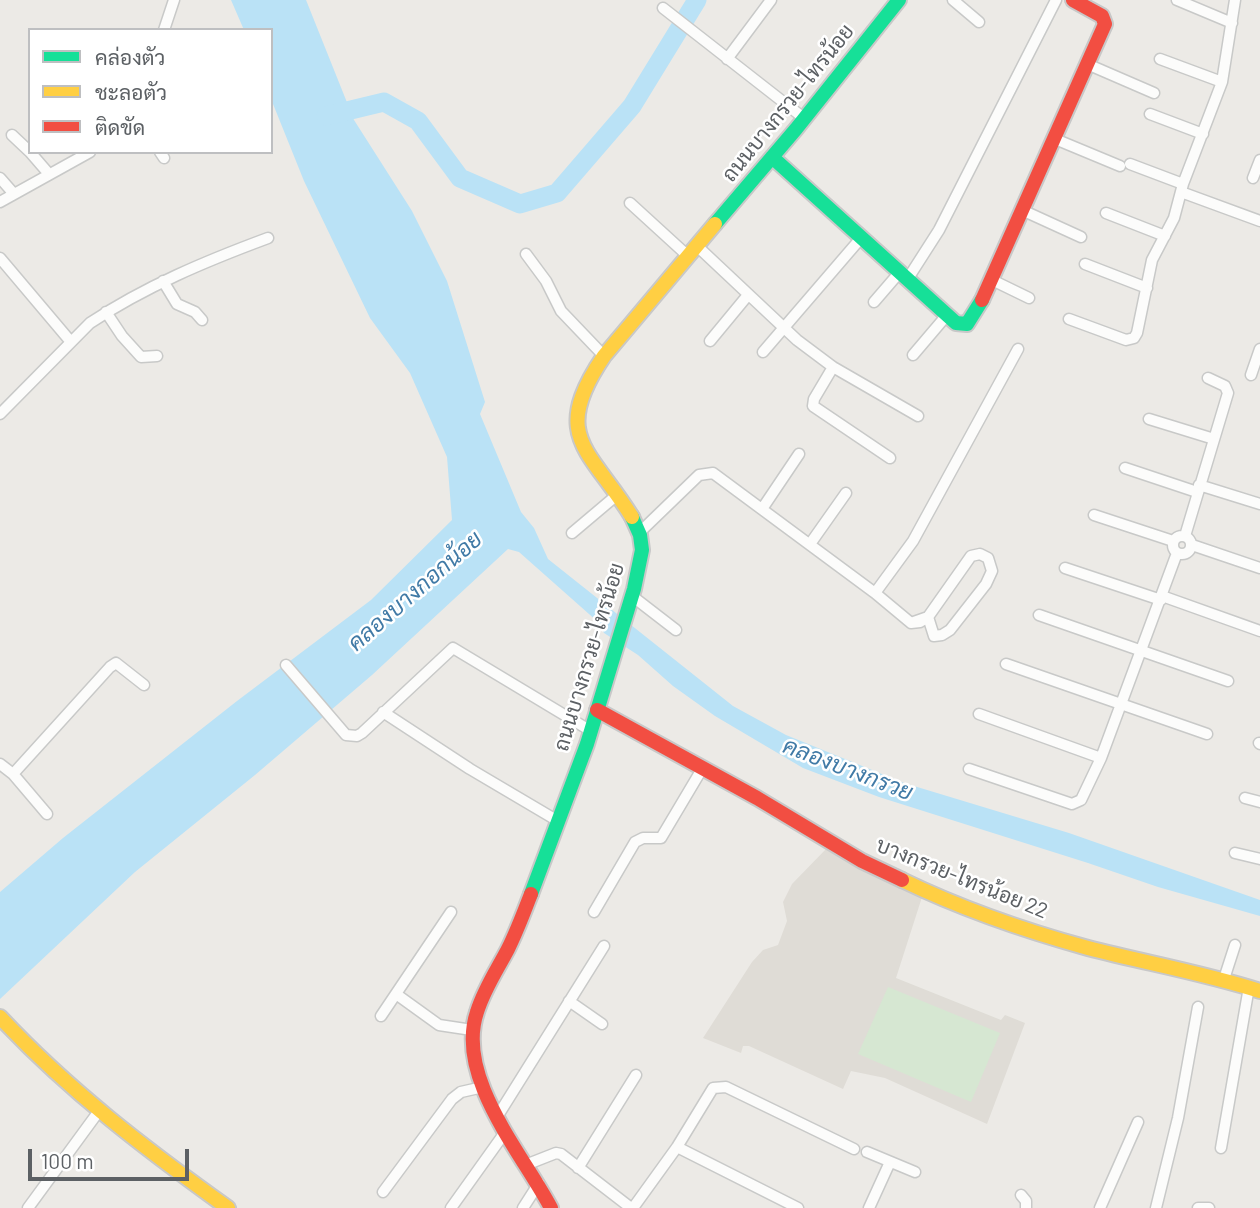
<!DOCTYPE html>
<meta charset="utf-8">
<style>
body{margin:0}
#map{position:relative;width:1260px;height:1208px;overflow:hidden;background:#eceae6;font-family:Barlow,Sarabun,sans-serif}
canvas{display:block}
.legend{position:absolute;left:28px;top:28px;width:245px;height:126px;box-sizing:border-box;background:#fff;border:2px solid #bebfc1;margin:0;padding:9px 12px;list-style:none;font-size:21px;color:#5c6064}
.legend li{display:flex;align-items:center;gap:14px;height:35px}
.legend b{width:35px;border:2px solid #bebfc1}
.scale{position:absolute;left:28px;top:1149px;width:161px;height:32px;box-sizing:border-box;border:4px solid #5c6064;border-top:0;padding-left:9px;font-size:21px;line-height:24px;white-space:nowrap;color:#5c6064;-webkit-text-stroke:5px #fff;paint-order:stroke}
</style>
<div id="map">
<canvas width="1260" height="1208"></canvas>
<ul class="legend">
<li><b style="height:9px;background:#16e098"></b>คล่องตัว</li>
<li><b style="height:9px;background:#ffcf43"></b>ชะลอตัว</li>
<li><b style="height:9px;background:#f24e42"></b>ติดขัด</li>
</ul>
<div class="scale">100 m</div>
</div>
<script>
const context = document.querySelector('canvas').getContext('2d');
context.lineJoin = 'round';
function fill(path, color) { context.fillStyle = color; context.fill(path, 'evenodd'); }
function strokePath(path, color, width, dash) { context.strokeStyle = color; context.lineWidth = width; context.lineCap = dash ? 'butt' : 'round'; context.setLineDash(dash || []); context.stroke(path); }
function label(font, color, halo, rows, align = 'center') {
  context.font = font + ' Barlow,Sarabun,sans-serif'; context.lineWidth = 5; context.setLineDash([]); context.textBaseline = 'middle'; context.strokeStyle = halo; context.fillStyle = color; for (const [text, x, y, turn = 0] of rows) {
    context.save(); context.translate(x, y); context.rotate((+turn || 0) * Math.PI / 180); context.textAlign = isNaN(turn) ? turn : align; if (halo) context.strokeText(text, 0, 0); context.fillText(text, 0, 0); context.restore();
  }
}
const education = new Path2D(`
 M826,849L923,894L896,978L1001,1020L1005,1015L1025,1023L987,1124L885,1078L851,1071L843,1089L749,1046H743L741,1053L703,1038L752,962L763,950L778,945L787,921L783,902L792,884Z`);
const green = new Path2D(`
 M888,987L1000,1033L971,1102L858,1054Z`);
const water = new Path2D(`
 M231,0H306L354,120L412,211L447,281L485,402L480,414L521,512L534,528L548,559L733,706L786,735L904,783L1069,833L1260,900V916L1158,887L1088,863L879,797L803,768L715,716L673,686L638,655L604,633L598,622L519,552L508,549L372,675L255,775L135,872L0,999V892L63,838L237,701L371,600L452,520L447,457L410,373L370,318L304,181L271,99V30H244Z`);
const river = new Path2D(`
 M326,116L384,102L418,121L460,178L520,204L557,193L632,106L697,0`);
const street = new Path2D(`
 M953,0L979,22
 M1177,0L1232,23
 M663,8L805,119
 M164,30L174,0
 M727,59L771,0
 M1160,59L1222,82
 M1087,64L1154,93
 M1150,114L1203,134
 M12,135L30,152
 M1055,139L1120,166
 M30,152L49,174
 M160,152L164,158
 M1130,164L1183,184
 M0,178L14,194
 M1253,178L1260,160
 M1181,192L1260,221
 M0,202L90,152
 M630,203L688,256
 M1024,211L1081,237
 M1106,213L1165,236
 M697,246L797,340L833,367L918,416
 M526,254L546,281L561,311L604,356
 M0,258L71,342
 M1085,264L1147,288
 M907,280L939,230L1056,0
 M992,280L1029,298
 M163,281L177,304L195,312L202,320
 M874,302L899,273
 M106,312L122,336L141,357L157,356
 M1069,319L1126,340L1134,338L1137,333L1152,260L1174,218L1183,184L1222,82L1235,0
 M710,341L748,295
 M763,352L861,238
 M913,355L947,315
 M833,367L814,399L813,406L890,458
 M1251,375L1260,349
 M0,414L90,323C146,286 206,261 268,238
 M1149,419L1214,439
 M1125,468L1197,492
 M1199,485L1260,504
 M762,509L799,454
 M1094,515L1173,541
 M640,532L699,475L713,473L875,593L911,623L928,617L934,636L942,635L950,630L986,584L992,571L988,558L980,554L971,556L928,617L920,622L911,623
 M572,533L617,495
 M1173 545a9 9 0 1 1 18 0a9 9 0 1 1-18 0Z
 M1185,536L1228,393L1225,386L1208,378
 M810,544L846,493
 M1192,545L1260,568
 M1065,568L1161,600
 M875,593L913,541L1018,349
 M632,596L676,630
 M1162,596L1260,631
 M1039,615L1228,681
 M1006,664L1207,734
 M286,665L346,735L357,736L362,733L453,648L591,731
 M383,712L470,769L558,821
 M979,714L1101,758
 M1259,743L1260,744
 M0,764L13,774L47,814
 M969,769L1072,804L1081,800L1101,758L1177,553
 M13,774L110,667L116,663L144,685
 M1245,798L1260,802
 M1235,853L1260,859
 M594,912L635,842L643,838H661L702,769
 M1224,979L1235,945
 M396,994L439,1025L472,1030
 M569,1001L602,1024
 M381,1016L451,912
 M497,1117L604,946
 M677,1147L798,1208
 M1221,1148L1249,987
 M867,1152L915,1172
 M528,1164L556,1153L561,1154L631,1208
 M578,1168L636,1075
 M383,1192L452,1099L461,1092L483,1087
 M1021,1195L1026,1201V1208
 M28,1208L99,1111
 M451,1208L506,1131
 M523,1208L539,1183
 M633,1208L677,1147L713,1088L726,1087L854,1149
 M869,1208L890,1162
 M1100,1208L1138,1122
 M1156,1208L1178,1118L1198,1007
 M1198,1208H1209`);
const fast = new Path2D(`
 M772,157L956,323L967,324L982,300
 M715,224L796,129L899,0
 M531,894L587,744L634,589L642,550L640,535L632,517`);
const slow = new Path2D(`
 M632,517C590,449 549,437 604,356L715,224
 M902,880C960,908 1026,931 1088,948C1146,963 1204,973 1260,991
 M0,1017C68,1090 147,1150 228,1208`);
const jam = new Path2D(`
 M982,300L1105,24L1102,16L1073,0
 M597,710L757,798L862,861L902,880
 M531,894C524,912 517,931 508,949C497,970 484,989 477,1012C455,1077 522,1153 551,1208`);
const streetNames = [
 ["ถนนบางกรวย-ไทรน้อย",788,103,-51],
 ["ถนนบางกรวย-ไทรน้อย",589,657,-73],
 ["บางกรวย-ไทรน้อย 22",962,878,22]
];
const waterNames = [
 ["คลองบางกอกน้อย",415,591,-41],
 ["คลองบางกรวย",848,769,21]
];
fill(education, '#dfdcd6');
fill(green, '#d6e7d2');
fill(water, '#bae2f6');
strokePath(river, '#bae2f6', 19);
strokePath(street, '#c8c9c8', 13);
strokePath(fast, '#c8c8c8', 18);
strokePath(slow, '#c8c8c8', 18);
strokePath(jam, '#c8c8c8', 18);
strokePath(street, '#fcfcfb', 10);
strokePath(fast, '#16e098', 14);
strokePath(slow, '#ffcf43', 14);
strokePath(jam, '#f24e42', 14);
label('21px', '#5c6064', '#fff', streetNames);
label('italic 23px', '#407aa6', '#fff', waterNames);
</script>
